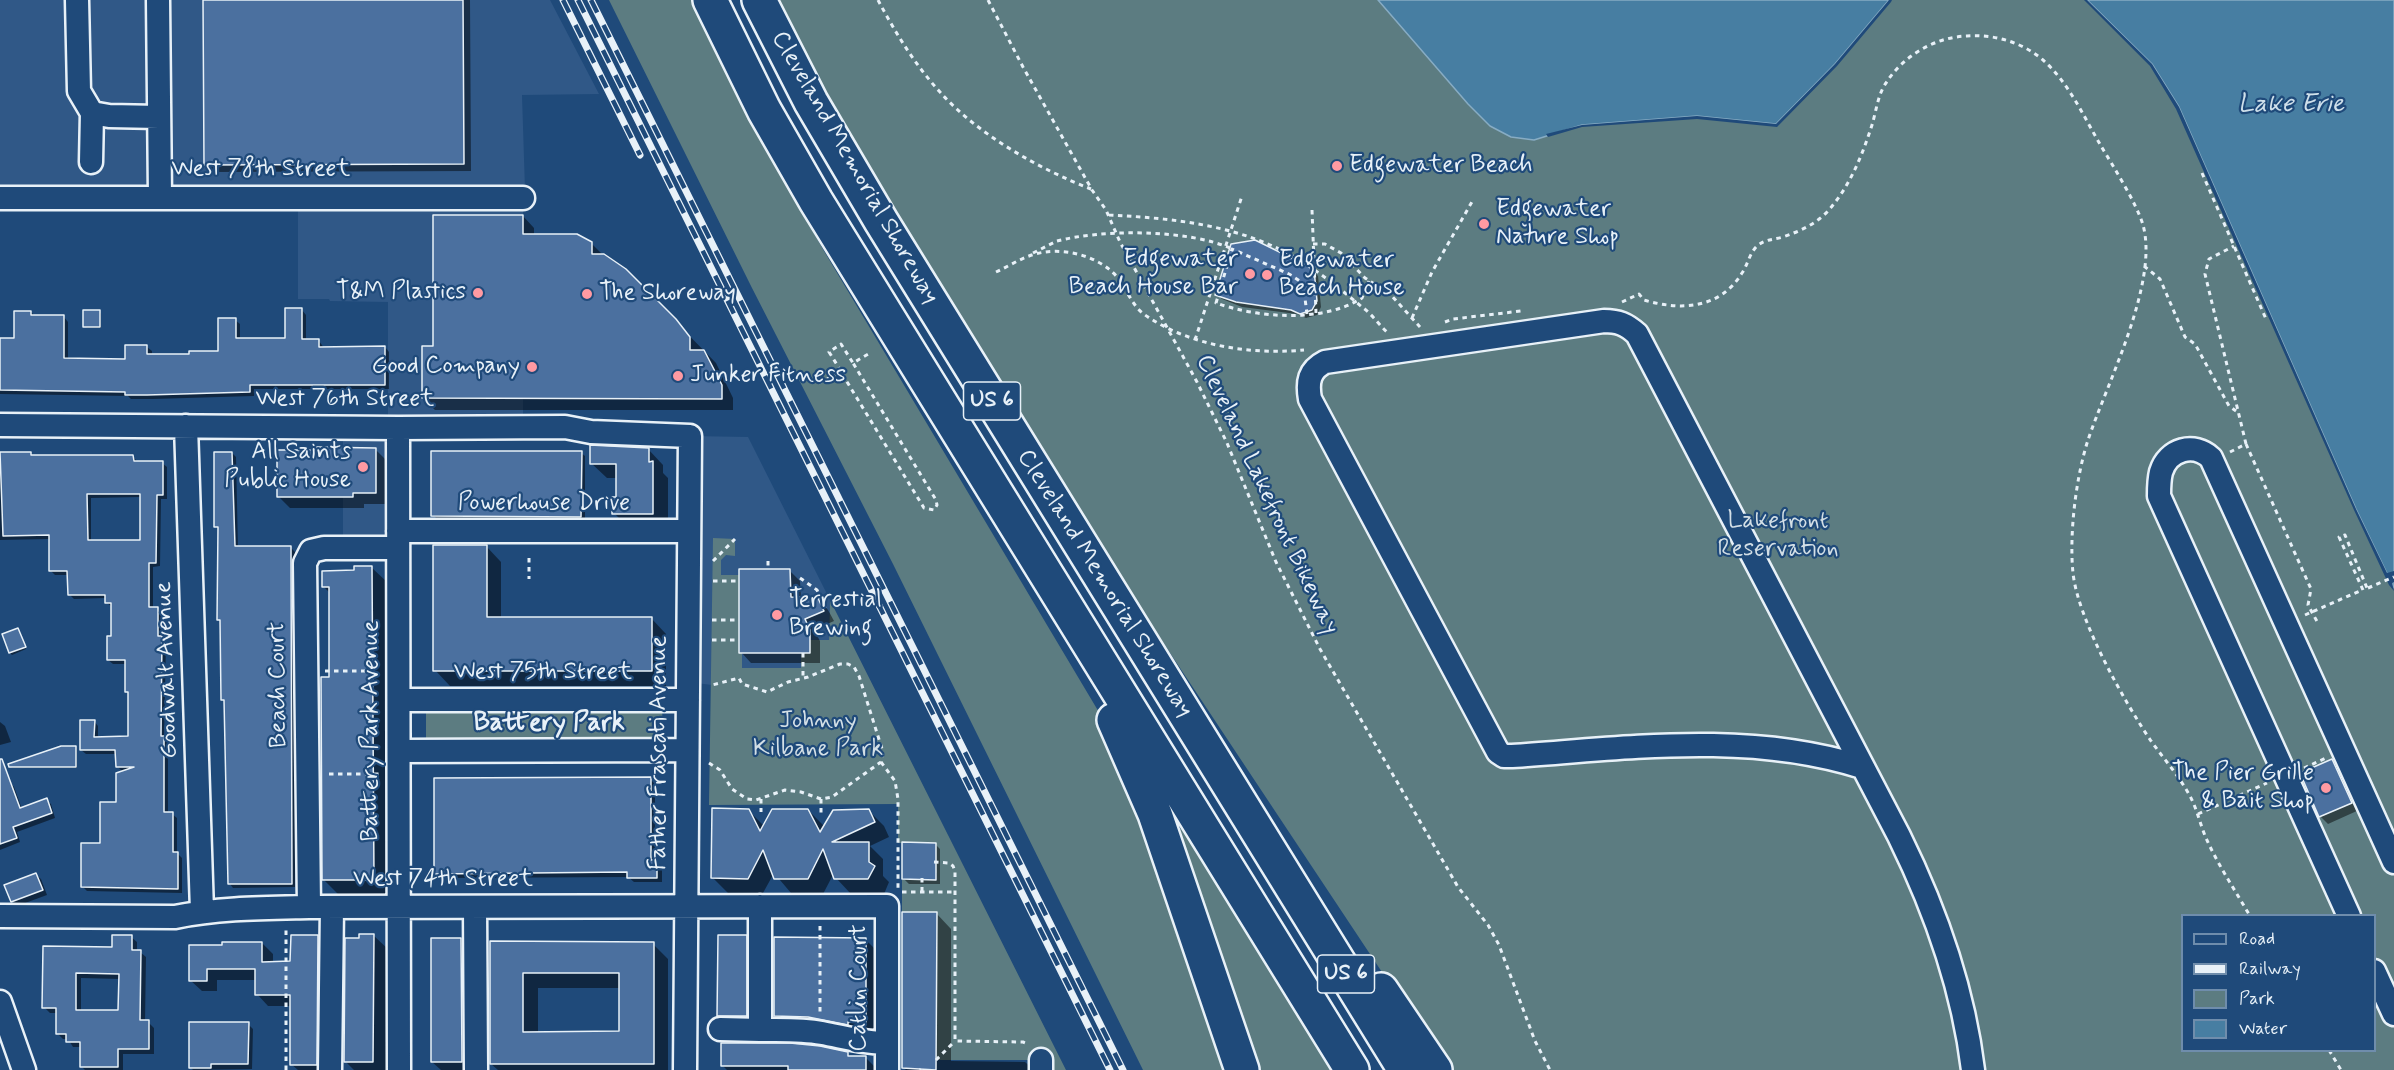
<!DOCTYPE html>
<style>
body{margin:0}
#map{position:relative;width:2394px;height:1070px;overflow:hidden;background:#1f4a7a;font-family:Mynerve,sans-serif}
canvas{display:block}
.legend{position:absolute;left:2181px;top:914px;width:195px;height:138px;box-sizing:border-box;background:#1f4a7a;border:2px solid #6f8dac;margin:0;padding:8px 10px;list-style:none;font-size:18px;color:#e8f1f8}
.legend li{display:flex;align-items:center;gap:12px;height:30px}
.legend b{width:30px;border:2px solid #6f8dac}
</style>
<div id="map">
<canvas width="2394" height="1070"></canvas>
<ul class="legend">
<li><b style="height:8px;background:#1f4a7a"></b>Road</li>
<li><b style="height:8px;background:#e8f1f8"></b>Railway</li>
<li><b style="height:16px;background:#5c7c81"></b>Park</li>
<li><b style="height:16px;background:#477ea2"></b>Water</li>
</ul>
</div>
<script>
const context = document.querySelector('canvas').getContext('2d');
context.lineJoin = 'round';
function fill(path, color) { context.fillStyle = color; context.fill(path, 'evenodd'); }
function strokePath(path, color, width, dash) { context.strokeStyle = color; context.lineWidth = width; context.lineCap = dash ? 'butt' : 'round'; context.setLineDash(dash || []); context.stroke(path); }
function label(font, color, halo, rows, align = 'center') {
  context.font = font + ' Mynerve,sans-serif'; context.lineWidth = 4.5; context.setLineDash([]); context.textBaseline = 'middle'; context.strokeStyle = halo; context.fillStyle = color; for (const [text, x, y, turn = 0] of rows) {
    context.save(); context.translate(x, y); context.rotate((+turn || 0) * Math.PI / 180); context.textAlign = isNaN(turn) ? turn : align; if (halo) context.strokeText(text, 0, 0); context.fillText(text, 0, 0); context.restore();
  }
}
const built = new Path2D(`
 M0,0H550L599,94L522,95L525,190L0,195Z
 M298,197L523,198V427L398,428V539H343V427L388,428V302L330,301L329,299H298Z
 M690,436L748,437L830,600L829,640L810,653H801V669H712V685L688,682Z`);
const green = new Path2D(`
 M609,0H691L760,136L824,251L1171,833L1183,827L1331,1070H1143L893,564L752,288Z
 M778,0H2166L2394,368V1070H1447L1097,543L833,108ZM2182,916H2374V1050H2182Z
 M713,538L735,539V556L726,555L721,560V575H739V652L742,653V668H801V653H810V640H829L830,600L1066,1070H1041L1040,1060H936L937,912H902V880H910V878L937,880V873H935L936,843H898V804L709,805Z
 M426,700H662L663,750L426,751Z`);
const water = new Path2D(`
 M1378,0H1889L1835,64L1776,124L1697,116L1582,125L1534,140L1511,137L1490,126L1468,104Z
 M2087,0H2394V588L2356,509L2179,107L2152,64Z`);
const pier = new Path2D(`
 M1889,0H1892L1891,2L1837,66L1777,127L1697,119L1582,127L1548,137L1546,134L1582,125L1697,116L1776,124L1835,64Z
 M2084,0H2087L2152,64L2179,107L2356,509L2387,573L2394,571V582L2392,583L2394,591L2389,585L2354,510L2176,109L2150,66Z`);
const shadow = new Path2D(`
 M204,0H470L471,171L213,172L205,164Z
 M523,216L534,228V235L591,243L603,255L625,270L716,363L733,398V410H435L423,398L434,347Z
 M1313,271L1318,276L1321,307L1317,315L1306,318L1297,314L1242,307L1222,299L1217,294Z
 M302,310L306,315V341H319L324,348L385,347L389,352V389H254V396L153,399H131L128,396L0,394V340H16L31,312L36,317H64L68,322V360H127L147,347L152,351V356L220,352L235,320L240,324V339H286Z
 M99,311L101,314V328H87L85,326Z
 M375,449L387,461V504H364V508H290L278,496Z
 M648,449L663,465V473L668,478V528H629L614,513L618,498V478H607L591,463Z
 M0,453H31L34,457H133L137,461L162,463L167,467V499H161L160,566L153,567V608H157L162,613V639L166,642L164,739L168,742V814H172L177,818V853L182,858V893L87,891L82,886L117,804L123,772L117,766V754H86L81,750L94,721L98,726V738H130V694L127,691V664H113L108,660L113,638L112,607L106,602V598L74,599L69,594V575H55L51,571V539L0,540ZM141,497V541H91V498Z
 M232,453L236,457L238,548H291L295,552V887L233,888L230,884L226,703L222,699L221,622L219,620L220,531L215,526Z
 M581,453L585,456V520L437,519L433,515Z
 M486,546L501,562V619L651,618L666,634V686H450L435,670Z
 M371,567L387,582L389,894L339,895L324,880L331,678L330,593L323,586Z
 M790,571L800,581L801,599H818L828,610L834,621L814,630L820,641V663H751L741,652Z
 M18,630L26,649L12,655L10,653Z
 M0,722L5,726L11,742L0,745Z
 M75,747L77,749V768H12L10,766Z
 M2332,760L2340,768L2359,810L2328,824L2320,816Z
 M650,779L655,784V861L662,866V882H634L628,877L441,878L436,873Z
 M10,782L14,787L22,809L46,800L51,804L55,818L17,832L20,842L0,850V786Z
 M748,810L765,827L808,810L825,827L868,810L884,826L889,837L870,846L883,859V876L889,882L884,894H851L836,878L834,873L823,894L791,893L774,873L763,893H728L713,878Z
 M935,844L940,849V884H909L904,879Z
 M36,875L41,879L47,895L17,906L12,901Z
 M936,913L951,929V1061L1025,1062L1034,1070H906L903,1068Z
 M373,935L389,950L388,1070H354L345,1061L361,940Z
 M318,936L329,947L327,1070H298L291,1064L292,1006H268L257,994V980H217V991H202L190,980V947L262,943L273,954V963H292Z
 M131,937L137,942V952H140L146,957L145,1022H148L154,1028V1054H123V1070H85L81,1066V1047H73L68,1039H63L58,1034V1013H50L44,1007L45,948L114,949ZM81,978L120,979V1012H81Z
 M746,937L761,952V1031H734L719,1016Z
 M461,939L476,954V1070H441L432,1062Z
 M866,940L881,955V1037L790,1031L775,1016Z
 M491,942L653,944L668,959V1070H498L491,1064ZM538,988H621V1033H538Z
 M248,1024L253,1029L252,1069L193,1070L191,1068Z
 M848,1054L851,1057H865L878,1070H727L723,1066Z`);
const building = new Path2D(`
 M203,0H463L464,164L204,165Z
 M433,215H523V234H577L592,242V254H604L626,269L676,319L690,337V350H704L722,385V399L422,398V346H433Z
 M1255,240L1314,269L1317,301L1312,310L1300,314L1291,310L1236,302L1215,295L1231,244Z
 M285,308H302V339H319V347L385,346V385H250V392L147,395H125V392L0,390V338H14V311H31V315H64V358L125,359V345H147V354H189V351H218V318H236V338H285Z
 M83,310H100V327H83Z
 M590,445L649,448V462L653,461V514H612V497H616V464H590Z
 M316,447L376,448V493H353V497H277V450H316Z
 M431,451H582L581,517L431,516Z
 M0,452H31V455H133L134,461H163V495H157L156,563H149V607H158V636H162L161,736H164V812H173V852H178V889L81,887V843H100V802H116V773L134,767H116L115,750H80V720H95L94,737L128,736V692H125V660H107V636H111V603H105V595H68L67,571H49V535L3,536ZM87,494H140V540H88Z
 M214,452H232L235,546H291L292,884H228L224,700H221L220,620H217L218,527H214Z
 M433,545H487V617H652V671H433Z
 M354,566H372L374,880H322L321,677H329V587H322V571L354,570Z
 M739,569H790L791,597L818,598L824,611L805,619L810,630V653H739Z
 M18,628L26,647L9,653L2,634Z
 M61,746H76V767H9L8,764Z
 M0,759H2L20,808L47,798L52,813L13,827L17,838L0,844Z
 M2332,759L2352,803L2319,817L2300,773Z
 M651,777V860H657V878H627V872L434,874V778Z
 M712,808L749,809L760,831L772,809H808L820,832L833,810L869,809L875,822L832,842H869V862L875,866L868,879H834L823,849L808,879H774L763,850L748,879L711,878Z
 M902,842L936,843V880L902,879Z
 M36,873L43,890L11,902L4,885Z
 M902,912H937L936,1070L902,1068Z
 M359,934H374L373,1062H344L345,938H359Z
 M112,935H132V950H141L140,1020H149V1049H118V1067H80V1042H66V1034H56V1008H42L43,946L112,947ZM76,973L119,974L118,1010H76Z
 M291,935H318L317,1065H290V995H255V969H207V981H189V945H222V942H262V962L290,961Z
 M718,935H747V1016H717Z
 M774,937L866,938V1022H848V1025L808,1017L774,1016Z
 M431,938H461L462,1062H431Z
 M490,941L654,942V1064H490ZM523,973H619V1031L523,1032Z
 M189,1022H249L248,1064H211V1068H189Z
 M721,1043H790L820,1046L848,1052V1056H866V1070H788V1066H721Z`);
const path = new Path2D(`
 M878,0C895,32 915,65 940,92C977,134 1039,169 1091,189
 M988,0L1023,67L1092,190L1106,210L1120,242L1197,382L1227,443L1276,562L1320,649L1458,887L1488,925L1499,945L1535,1041L1550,1070
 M2202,173L2266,319
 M1312,210L1316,313
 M1109,215C1168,218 1230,224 1283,251C1311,265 1338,287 1362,307C1372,314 1379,325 1388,333
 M1313,244H1325L1341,253L1365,278L1391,295L1420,327
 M1033,253L1057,241
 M2144,266L2160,279L2185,337L2195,344L2229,406L2236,411
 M996,272C1007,267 1018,260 1029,256C1058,245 1098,254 1118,278C1127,290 1133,307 1145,315C1190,346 1251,355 1304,350
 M1622,302L1639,294L1644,300C1681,311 1720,309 1742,273C1748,264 1749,255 1756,247C1764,239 1773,240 1783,237C1800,231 1816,224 1828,211C1850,186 1862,156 1872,125C1876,112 1878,94 1886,83C1903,56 1935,37 1967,36C1994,34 2022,42 2043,60C2069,83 2084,117 2101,146C2113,166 2137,204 2143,225C2159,283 2107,383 2088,440C2076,477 2069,534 2073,573C2078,620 2124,701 2151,741C2164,759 2179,776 2190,796C2197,809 2200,824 2206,838C2218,865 2235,890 2250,916
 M1307,314L1303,283L1289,274L1232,249L1216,303C1258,318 1323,323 1362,298L1369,281
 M1412,318L1432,272L1473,200
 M1445,322L1453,319L1521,311
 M1195,340L1242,196
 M841,371L829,352L841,344L853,363
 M819,383L841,372L924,508L934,510L937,505L936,500L853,363L870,353
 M2246,444L2311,589L2308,605L2319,625
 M2230,452L2246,444L2205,274L2209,259L2234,246
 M529,558V579
 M713,561L735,539
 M768,561V569
 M800,578L817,590L827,611
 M713,581H739
 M2368,588L2394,577
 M2363,590L2339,537L2345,535L2367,588
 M2305,615L2362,590
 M712,620H739
 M712,640H739
 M803,653V679
 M325,671H378
 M542,671V680
 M881,762L895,781L898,799V890
 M709,763L720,770L732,789L747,799L756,800L785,790L801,792L821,799L832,797L881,762L883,752L859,676L854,667L848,664H840L808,677L788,682L767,692L742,684L739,678L712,685
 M2304,768L2326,758
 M329,774H379
 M761,799V812
 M821,799V814
 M2198,814L2267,783
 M934,862L949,863L953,866L955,871V1041L1023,1042L1028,1044
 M922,878V892
 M902,892H955
 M820,926V1012
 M2329,1050L2341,1070
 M936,1060L955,1041
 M286,1070V929
 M920,1070L921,1069`);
const minor = new Path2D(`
 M77,0L79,91L92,113L109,116L159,117
 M158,0L160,197
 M91,162L92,113
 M0,198H523
 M0,425L398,428L565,427L591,432L690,436L685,1070
 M186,426L202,911
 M398,428L399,1070
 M398,531H689
 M399,700H688
 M399,751L687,750
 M1862,767C1748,731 1629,748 1512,756H1504L1498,752L1310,399C1307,382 1309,370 1325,362L1604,321C1618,321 1626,324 1637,334L1899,836C1936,911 1963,987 1973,1070
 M309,907L305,563L311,551L324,548H398
 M475,908L476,1070
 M0,916L175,917C219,908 263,908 309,907L887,906V1070
 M2349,916L2159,496C2159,488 2159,480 2161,472C2168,449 2194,442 2211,458L2394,862
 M2374,971L2394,1014
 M0,1002L24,1070
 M720,1029L760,1030V906
 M760,1030C780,1030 801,1029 822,1033C844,1037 864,1043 887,1043
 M1041,1060V1070
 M330,1070L332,907`);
const highway = new Path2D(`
 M710,0L764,110L816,201L1352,1070
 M759,0L811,102L881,221L1405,1070
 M1114,720L1155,814L1242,1070
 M1381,990L1435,1070`);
const rail = new Path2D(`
 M563,0L640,155
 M578,0L1110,1070
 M591,0L1123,1070`);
const pathBridge = new Path2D(`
 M1057,241C1103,229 1189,229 1232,249`);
const markers = [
 [1337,166,6,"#ff9aa2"],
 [1484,224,6,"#ff9aa2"],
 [1250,274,6,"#ff9aa2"],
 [1267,275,6,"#ff9aa2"],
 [478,293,6,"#ff9aa2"],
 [587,294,6,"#ff9aa2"],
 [532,367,6,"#ff9aa2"],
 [678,376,6,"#ff9aa2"],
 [363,467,6,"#ff9aa2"],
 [777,615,6,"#ff9aa2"],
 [2326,788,6,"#ff9aa2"]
];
const shields = [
 [992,401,57],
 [1346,974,57]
];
const shieldNames = [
 ["US 6",992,401],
 ["US 6",1346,974]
];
const poiNames = [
 ["Edgewater Beach",1349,166],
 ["Edgewater",1496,210],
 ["Nature Shop",1496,238],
 ["Edgewater",1238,260,"right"],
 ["Beach House Bar",1238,288,"right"],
 ["Edgewater",1279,261],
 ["Beach House",1279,289],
 ["T&M Plastics",466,293,"right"],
 ["The Shoreway",599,294],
 ["Good Company",520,367,"right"],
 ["Junker Fitness",690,376],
 ["All Saints",351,453,"right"],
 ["Public House",351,481,"right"],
 ["Terrestial",789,601],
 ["Brewing",789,629],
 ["The Pier Grille",2314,774,"right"],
 ["& Bait Shop",2314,802,"right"]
];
const streetNames = [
 ["Cleveland Memorial Shoreway",854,168,60],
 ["West 78th Street",261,170],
 ["West 76th Street",345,400],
 ["Cleveland Lakefront Bikeway",1266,495,65],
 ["Powerhouse Drive",544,504],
 ["Cleveland Memorial Shoreway",1104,584,58],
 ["Goodwalt Avenue",168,670,-92],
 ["West 75th Street",543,673],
 ["Beach Court",279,685,-91],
 ["Battery Park Avenue",372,731,-90],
 ["Father Frascati Avenue",660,753,-90],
 ["West 74th Street",443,880],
 ["Catlin Court",860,988,-90]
];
const parkNames = [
 ["Lakefront",1778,522],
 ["Reservation",1778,550],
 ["Johnny",818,722],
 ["Kilbane Park",818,750]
];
const waterNames = [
 ["Lake Erie",2291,106]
];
const neighbourhoodNames = [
 ["Battery Park",549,725]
];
fill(built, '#305887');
fill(green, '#5c7c81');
fill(water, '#477ea2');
strokePath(water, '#87acc4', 1.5);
fill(pier, '#1f4a7a');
fill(shadow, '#0007');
fill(building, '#4b709f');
strokePath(building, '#e8f1f8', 1.5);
strokePath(minor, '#e8f1f8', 27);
strokePath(highway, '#e8f1f8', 38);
strokePath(path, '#e8f1f8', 3, [4.5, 4.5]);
strokePath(minor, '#1f4a7a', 22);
strokePath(highway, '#1f4a7a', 33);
strokePath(rail, '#e8f1f8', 7);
strokePath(rail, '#1f4a7a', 4.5, [14]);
strokePath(pathBridge, '#e8f1f8', 3, [4.5, 4.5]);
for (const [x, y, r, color] of markers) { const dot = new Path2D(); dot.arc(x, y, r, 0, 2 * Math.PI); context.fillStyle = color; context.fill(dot); strokePath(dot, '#1f4a7a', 2); }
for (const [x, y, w] of shields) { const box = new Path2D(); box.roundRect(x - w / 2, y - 19, w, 38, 4.5); context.fillStyle = '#1f4a7a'; context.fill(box); strokePath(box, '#e8f1f8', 1.5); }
label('bold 22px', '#e8f1f8', null, shieldNames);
label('24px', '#e8f1f8', '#1f4a7a', poiNames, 'left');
label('24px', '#e8f1f8', '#1f4a7a', streetNames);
label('24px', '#d3dfe6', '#1f4a7a', parkNames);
label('italic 26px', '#d0e0eb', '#1f4a7a', waterNames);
label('bold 26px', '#e8f1f8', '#1f4a7a', neighbourhoodNames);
</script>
